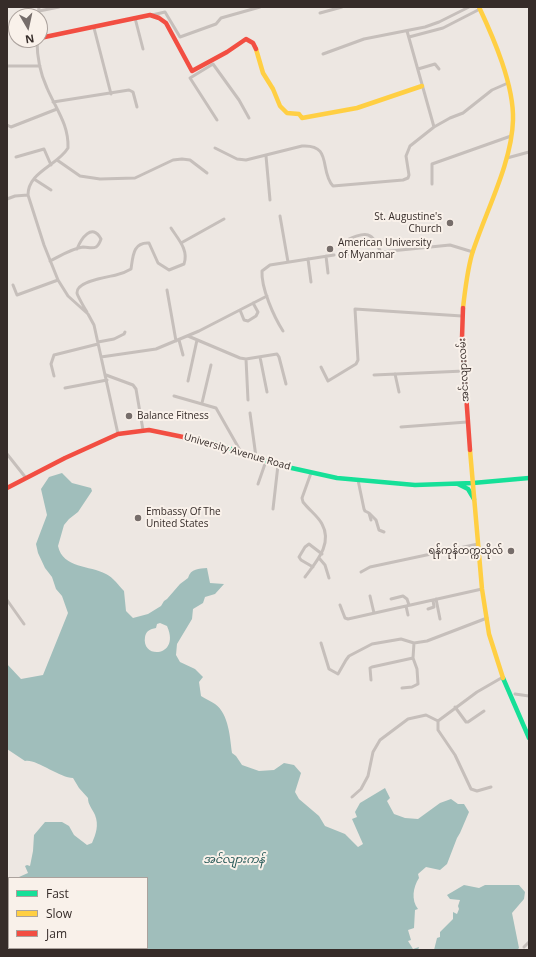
<!DOCTYPE html>
<meta charset="utf-8">
<style>
body{margin:0}
#map{position:relative;width:536px;height:957px;overflow:hidden;background:#ede7e2;font-family:"Open Sans",sans-serif}
canvas{display:block}
.frame{position:absolute;inset:0;border:8px solid #362c29;pointer-events:none}
.legend{position:absolute;left:8px;top:877px;width:140px;height:72px;box-sizing:border-box;background:#f9f1ea;border:1px solid #aba29d;margin:0;padding:5px 7px;list-style:none;font-size:12px;color:#362c29}
.legend li{display:flex;align-items:center;gap:8px;height:20px}
.legend b{width:20px;border:1px solid #aba29d}
.north{position:absolute;left:8px;top:8px;width:40px;height:40px;box-sizing:border-box;background:#f9f1ea;border:1px solid #aba29d;border-radius:50%;rotate:171deg;font-size:11px;font-weight:700;line-height:16px;text-align:center;color:#362c29}
.north::after{content:'';display:block;margin:auto;width:14px;height:18px;background:#766d6a;clip-path:polygon(50% 0,100% 100%,50% 72%,0 100%)}
</style>
<div id="map">
<canvas width="536" height="957"></canvas>
<div class="frame"></div>
<ul class="legend">
<li><b style="height:5px;background:#16e098"></b>Fast</li>
<li><b style="height:5px;background:#ffcf43"></b>Slow</li>
<li><b style="height:5px;background:#f24e42"></b>Jam</li>
</ul>
<div class="north">N</div>
</div>
<script>
const context = document.querySelector('canvas').getContext('2d');
context.lineJoin = 'round';
function fill(path, color) { context.fillStyle = color; context.fill(path, 'evenodd'); }
function strokePath(path, color, width, dash) { context.strokeStyle = color; context.lineWidth = width; context.lineCap = dash ? 'butt' : 'round'; context.setLineDash(dash || []); context.stroke(path); }
function label(font, color, halo, rows, align = 'center') {
  context.font = font + ' "Open Sans","Noto Sans Myanmar",sans-serif'; context.lineWidth = 4; context.setLineDash([]); context.textBaseline = 'middle'; context.strokeStyle = halo; context.fillStyle = color; for (const [text, x, y, turn = 0] of rows) {
    context.save(); context.translate(x, y); context.rotate((+turn || 0) * Math.PI / 180); context.textAlign = isNaN(turn) ? turn : align; if (halo) context.strokeText(text, 0, 0); context.fillText(text, 0, 0); context.restore();
  }
}
const water = new Path2D(`
 M62,473L72,483L91,488L92,491L78,512L69,519L64,525L58,546C63,569 90,565 106,574C113,577 119,586 124,591L126,611L133,618L148,614L161,606L164,601L167,599L180,584L188,578C191,568 199,569 207,568L210,583L224,584L215,594L205,597L203,603L193,609L192,619L177,644L176,655L180,662L195,669L203,677L199,682L201,696C205,699 211,701 215,704C229,714 230,738 232,753L236,756L242,765L259,771L274,770L284,763L294,765L301,773L295,792L299,799L319,816L325,826L345,834L358,847L363,844L352,819L357,817L355,812L360,803L385,788L390,798L387,801L394,814L405,818L418,819L440,803L451,799L458,804H464L469,812L460,833L457,838L447,864L440,870L426,867L418,874L419,878C413,887 411,900 418,909L415,910L414,928L408,930L411,940L408,941L413,949L419,947L418,950H7V879H9V948H147V878H11L19,877L28,873L25,866L27,865L30,866L33,851L34,835L45,822H62L69,826L74,835L87,845L92,843C96,834 99,825 95,815C92,808 88,805 88,798L79,788L73,778C60,778 35,758 25,761L7,749V664L21,679L43,675L68,613L62,596L56,589L52,577L45,568L38,553L36,544L47,515L41,489L49,477ZM160,623L167,626C181,657 141,660 145,637C146,631 150,629 156,628L157,624Z
 M464,885L479,888L485,885H519L525,892L524,899L512,913L519,948L517,950H434L437,938L440,937V932L453,919V912L457,914L459,909L458,906L460,900L450,899L447,895Z`);
const street = new Path2D(`
 M39,11L59,7
 M320,13L342,7
 M152,15L165,12L180,37L216,24L221,18L260,7
 M38,16L39,7
 M135,18L143,49
 M94,28L111,94
 M407,31L434,127
 M409,37L443,28L480,9
 M37,40C37,56 40,73 47,88C56,109 69,125 68,148C57,166 28,172 28,195L44,245L58,280L68,296L88,314L94,325L118,434
 M323,54L364,39L425,27L439,22L469,7
 M7,66H40
 M418,69L435,64L439,69
 M53,102L129,90L133,92L137,107
 M217,120L190,78L213,64L239,100L249,118
 M7,125L11,127L57,109
 M215,148L237,159L246,160L302,146C333,144 319,171 333,186L403,180L408,178L409,175L406,156L410,146L434,127L450,118L463,113L492,90L508,83
 M266,156L270,200
 M16,157L44,149L51,165
 M507,158L529,152
 M57,160L80,176L100,179L135,178L173,160L182,159L190,160L207,173
 M34,179L51,190
 M432,184V164L511,136
 M7,199L15,196L28,195
 M280,216L288,262
 M181,243L224,219
 M381,252C378,248 375,238 370,236C365,232 347,238 344,243L351,257L354,258L381,252L450,245L473,252
 M326,256L328,273
 M308,259L311,282
 M50,261C60,256 73,248 83,247C88,247 92,249 96,247C99,245 100,242 101,239C92,222 81,239 77,249
 M13,285L17,295L58,280
 M167,290L176,341
 M240,310L244,320L248,321L256,316L258,312L253,303
 M87,312C85,309 77,295 77,293C76,281 108,277 116,275C121,274 126,272 131,269C133,256 133,242 149,243L158,263L169,270L184,264C189,250 178,239 171,228
 M283,331C274,317 261,288 262,271L270,265L334,255
 M188,336L240,358L246,359L277,354L279,357L286,384
 M179,340L183,355
 M98,342L114,339L124,334L125,332
 M101,357L156,349L199,331L267,296
 M260,357L267,392
 M246,359L248,400
 M321,367L328,381L356,364L358,360L355,309L462,316
 M395,374L399,392
 M106,375L133,385L136,389L143,430
 M374,375L464,371
 M54,376L51,364L54,355L98,344
 M188,381L197,340
 M65,388L107,380
 M174,396L216,408L241,452
 M202,403L211,365
 M250,413L256,457
 M401,427L467,422
 M7,454L26,478
 M358,480L364,509L365,511L369,513L371,520
 M258,484L266,461
 M273,509L278,465
 M369,513L376,520L379,530L384,532
 M319,558L325,565L329,578
 M313,567L301,560L299,557L305,547L309,544L322,554
 M361,572L370,567L478,544
 M305,577C316,562 333,544 322,524C318,516 309,510 303,502L302,498L311,473
 M370,596L374,613
 M391,599L403,596L407,599L409,605
 M436,599L440,619
 M7,600L24,624
 M340,605L345,618L348,619L482,589
 M406,606L408,615
 M428,609L434,607L433,600
 M321,643L329,669L338,674L346,660L349,656L372,644L401,639L414,643
 M371,680L370,668L372,667L413,658L414,643L427,641L487,618
 M402,688L412,687L418,684L417,669L413,658
 M515,694L529,696
 M455,707L466,722H468L484,711
 M491,787L477,791L471,789L455,755L438,730V721L477,692L503,677
 M352,797L361,789L368,776L373,752L380,740L408,719L426,715L438,721
 M524,947L529,942`);
const fast = new Path2D(`
 M193,439L213,443L278,465L337,478L415,485L473,483L529,478
 M458,484L468,489L474,499
 M503,678L529,738`);
const slow = new Path2D(`
 M256,49L263,73L273,89L280,106L287,113L299,114L302,118L357,108L422,86
 M463,308C465,290 467,272 472,254C485,213 512,163 513,120C514,85 494,39 479,7
 M470,450L482,589L489,634L503,678`);
const jam = new Path2D(`
 M40,38L150,15L159,18L166,23L192,71L227,52L246,39L253,43L256,49
 M463,308L462,338L470,450
 M7,488L65,458L118,434L149,430L193,439`);
const markers = [
 [450,223,4,"#766d6a"],
 [330,249,4,"#766d6a"],
 [129,416,4,"#766d6a"],
 [138,518,4,"#766d6a"],
 [511,551,4,"#766d6a"]
];
const poiNames = [
 ["St. Augustine's",442,217,"right"],
 ["Church",442,229,"right"],
 ["American University",338,243],
 ["of Myanmar",338,255],
 ["Balance Fitness",137,416],
 ["Embassy Of The",146,512],
 ["United States",146,524],
 ["ရန်ကုန်တက္ကသိုလ်",503,551,"right"]
];
const streetNames = [
 ["အင်းလျားလမ်း",464,370,-93],
 ["University Avenue Road",237,452,16]
];
const waterNames = [
 ["အင်လျားကန်",234,860]
];
fill(water, '#a0bebb');
strokePath(street, '#c6bfbb', 3);
strokePath(fast, '#16e098', 4.5);
strokePath(slow, '#ffcf43', 4.5);
strokePath(jam, '#f24e42', 4.5);
for (const [x, y, r, color] of markers) { const dot = new Path2D(); dot.arc(x, y, r, 0, 2 * Math.PI); context.fillStyle = color; context.fill(dot); strokePath(dot, '#f9f1ea', 1.5); }
label('10px', '#362c29', '#f9f1ea', poiNames, 'left');
label('10px', '#362c29', '#f9f1ea', streetNames);
label('italic 11px', '#225554', '#f9f1ea', waterNames);
</script>
